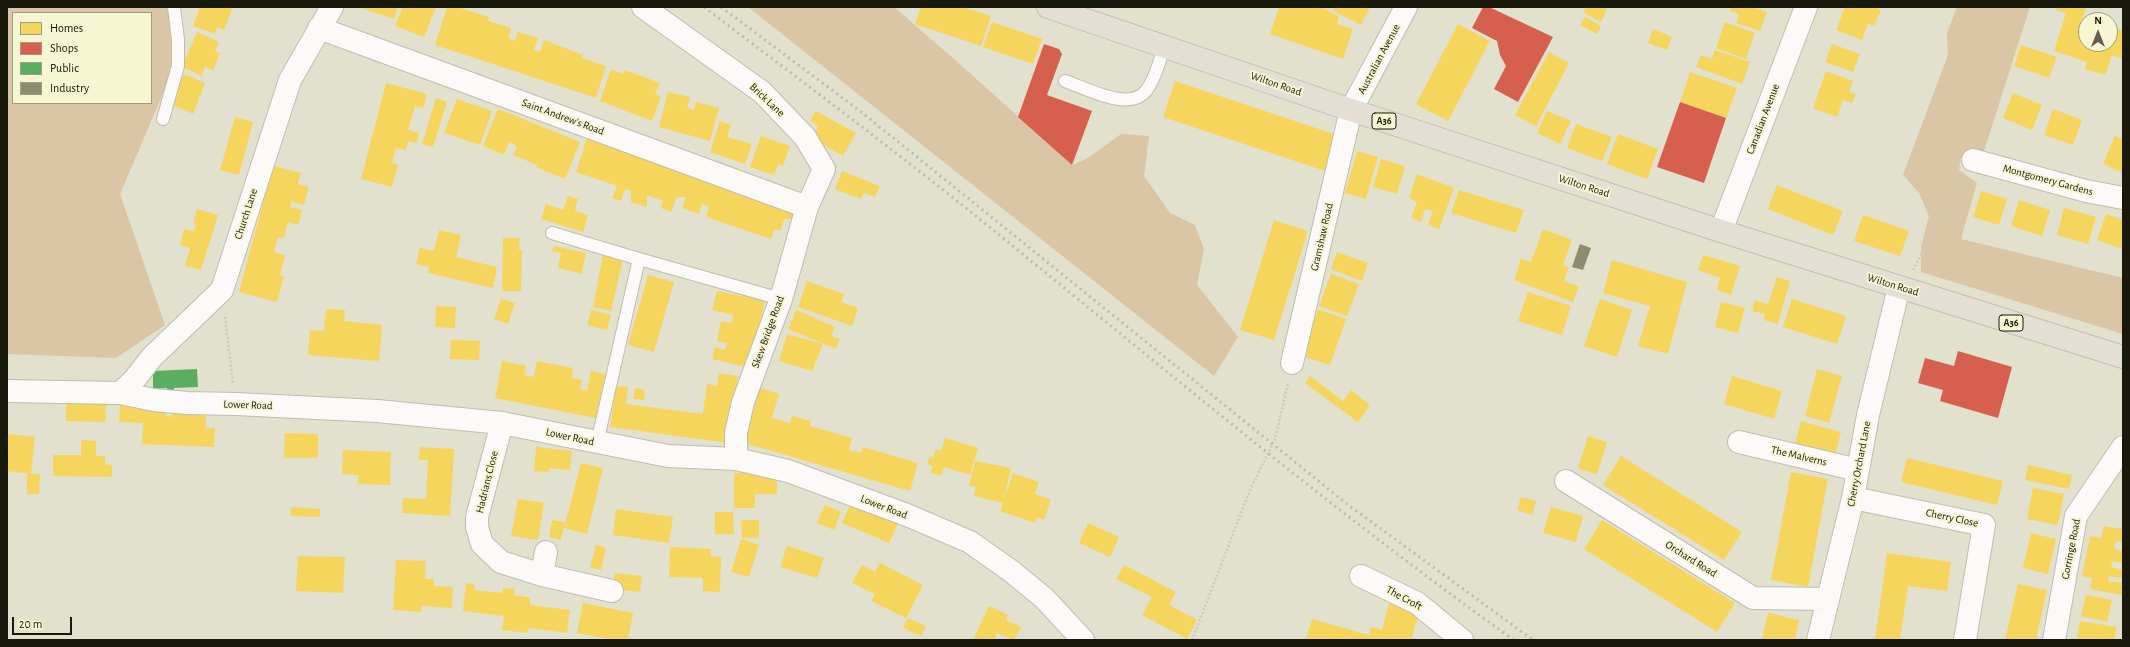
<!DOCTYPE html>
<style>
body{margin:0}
#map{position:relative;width:2130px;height:647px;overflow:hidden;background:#e2e1cd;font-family:"Alegreya Sans",sans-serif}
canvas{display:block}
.frame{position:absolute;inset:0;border:8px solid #18180b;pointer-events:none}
.legend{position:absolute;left:12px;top:12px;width:140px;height:92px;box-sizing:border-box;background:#f7f6d2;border:1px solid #9e9d82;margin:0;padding:5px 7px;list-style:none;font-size:12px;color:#18180b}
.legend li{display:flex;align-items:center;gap:8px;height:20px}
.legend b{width:20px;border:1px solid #9e9d82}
.north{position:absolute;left:2078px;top:12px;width:40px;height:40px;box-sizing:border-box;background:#f7f6d2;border:1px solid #9e9d82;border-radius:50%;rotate:0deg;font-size:11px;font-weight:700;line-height:16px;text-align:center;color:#18180b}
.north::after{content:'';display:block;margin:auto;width:14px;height:18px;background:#5f5e4f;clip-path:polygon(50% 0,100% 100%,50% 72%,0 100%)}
.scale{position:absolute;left:12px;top:617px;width:60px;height:18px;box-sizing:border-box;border:2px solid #18180b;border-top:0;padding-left:5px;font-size:12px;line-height:14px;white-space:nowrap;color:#18180b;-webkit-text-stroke:3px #f7f6d2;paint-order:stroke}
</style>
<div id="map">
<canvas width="2130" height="647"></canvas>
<div class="frame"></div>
<ul class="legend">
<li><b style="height:11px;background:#f6d55c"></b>Homes</li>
<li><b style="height:11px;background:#d6604d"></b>Shops</li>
<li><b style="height:11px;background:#5aae61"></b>Public</li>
<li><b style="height:11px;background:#8c8c6e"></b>Industry</li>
</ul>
<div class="north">N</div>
<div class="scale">20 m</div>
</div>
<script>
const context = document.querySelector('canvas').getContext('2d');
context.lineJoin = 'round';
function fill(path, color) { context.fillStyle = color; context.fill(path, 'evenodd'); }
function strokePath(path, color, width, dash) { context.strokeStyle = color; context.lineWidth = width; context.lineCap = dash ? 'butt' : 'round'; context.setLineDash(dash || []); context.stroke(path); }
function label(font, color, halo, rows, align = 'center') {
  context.font = font + ' "Alegreya Sans",sans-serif'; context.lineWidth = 4; context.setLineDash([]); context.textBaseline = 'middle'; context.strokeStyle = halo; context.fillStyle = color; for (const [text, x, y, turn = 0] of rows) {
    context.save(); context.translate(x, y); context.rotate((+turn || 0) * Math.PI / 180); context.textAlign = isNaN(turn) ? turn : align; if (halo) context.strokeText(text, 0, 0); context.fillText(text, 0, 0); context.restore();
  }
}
const green = new Path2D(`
 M7,7H179L184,44L120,194L165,325L116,358L7,354ZM13,13H151V103H13Z
 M748,7H894L954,59L1072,165L1088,158L1121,134L1149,136L1144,176L1170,213L1195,225L1204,249L1197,285L1238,337L1214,376Z
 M1957,7H2030L1984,151L1972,148L1961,157L1959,170L1977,183L1961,239L2123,278V334L1921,272V247L1929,216L1919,193L1903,175L1948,55L1947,33Z`);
const homes = new Path2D(`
 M200,7H233L224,30L217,27L215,34L193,26Z
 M358,7H398L394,19Z
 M403,7H436L424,37L395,26Z
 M447,7H457L489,17L488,21L511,28L508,38L515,41L518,32L538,38L534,50L540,52L544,40L583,55L582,58L606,66L596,98L435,45Z
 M921,7H963L991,16L981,46L915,24Z
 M1279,7H1322L1339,17L1337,24L1353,29L1343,59L1270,34Z
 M1335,7H1370L1361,25L1333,11Z
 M1586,7H1608L1601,22L1583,12Z
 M1731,7H1752L1767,12L1760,31L1736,23L1739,14L1730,11Z
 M1845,7H1874L1881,10L1874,26L1868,24L1862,40L1836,30Z
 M2057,7H2086L2078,34L2086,36V44H2110V33L2114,35L2116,29L2123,31V59L2112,55L2105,75L2085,69L2087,62L2054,51L2066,13L2056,10Z
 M1585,17L1601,26L1597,34L1580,25Z
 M992,22L1042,39L1033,64L983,47Z
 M1725,22L1755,33L1746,59L1716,48Z
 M1458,24L1490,41L1448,121L1416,104Z
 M1653,29L1672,37L1667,50L1648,43Z
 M197,32L219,42L215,51L220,53L213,71L205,67L201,76L182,67Z
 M1832,44L1860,54L1853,72L1825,62Z
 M2021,45L2057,57L2049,78L2014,66Z
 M1715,50L1750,62L1742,84L1696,67L1701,55L1712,59Z
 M1549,52L1569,63L1536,126L1515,115Z
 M611,69L624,74L625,70L660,83L655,94L661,96L652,121L600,101Z
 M1826,71L1853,81L1849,92L1856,94L1852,103L1843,100L1837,117L1813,108Z
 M1690,72L1737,88L1726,118L1680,102Z
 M184,74L205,83L193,114L172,105Z
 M1175,81L1340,136L1328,172L1163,117Z
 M386,83L427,94L423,108L415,106L408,130L419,133L417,143L408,141L406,150L396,148L392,163L398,165L392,187L361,179Z
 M668,92L690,97L687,108L694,110L696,102L719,108L710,141L659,127Z
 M2013,93L2042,105L2032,130L2003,118Z
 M436,98L447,102L433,147L422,144Z
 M457,99L492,111L480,145L444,133Z
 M498,109L580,142L565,179L536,167L537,165L513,155L517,146L509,142L504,155L483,146Z
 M2053,109L2082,120L2073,145L2044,135Z
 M816,111L856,133L843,156L811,138L818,126L810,121Z
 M1547,111L1571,121L1560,144L1537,133Z
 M235,117L253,122L239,175L220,170Z
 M720,121L731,125L727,137L752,144L745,164L710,152Z
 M1576,124L1612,137L1602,161L1567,148Z
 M1618,134L1658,149L1647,179L1607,164Z
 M761,136L790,146L783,166L778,165L774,175L750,167Z
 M2115,136L2123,139V173L2103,164Z
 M587,138L796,209V219H784L781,230H774L771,239L706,217L709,206L702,204L699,214L682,208L686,197H677L671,212L661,208L663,201L649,196H647V207L631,202V191L625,189L621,201L612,198L617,186L576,172Z
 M1357,151L1378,157L1366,199L1345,193Z
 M1381,159L1405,166L1397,194L1373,187Z
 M273,166L301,173L298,184L309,187L304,205L292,201L290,207L302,210L298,225L288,222L284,238L278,237L274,252L285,255L280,275L284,276L277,302L239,292Z
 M842,171L880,186L875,197L864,193L861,199L835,189Z
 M1417,174L1454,188L1439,229L1428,225L1433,211L1425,209L1421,222L1411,218L1417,202L1409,198Z
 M1777,185L1843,211L1833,235L1768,209Z
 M1459,190L1524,210L1516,233L1451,213Z
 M1981,191L2007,199L1999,225L1973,217Z
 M568,196L578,199L575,211L588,215L583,232L541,219L546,204L563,210Z
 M2019,200L2050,210L2042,236L2011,226Z
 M2064,208L2096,217L2088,244L2057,235Z
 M197,209L218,215L201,270L185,266L190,248L180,245L184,229L194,231L196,224L193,223Z
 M2106,214L2123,220V249L2097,240Z
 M1863,215L1909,231L1900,256L1854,241Z
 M1274,220L1308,231L1274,340L1240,330Z
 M1543,229L1572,240L1563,265L1569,267L1564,281L1579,286L1573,302L1514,280L1521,259L1531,262Z
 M439,230L461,235L456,257L497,267L493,288L428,273L429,267L416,264L420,248L434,251Z
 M503,238H520L519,250H522L521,291H502Z
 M554,246L586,253L582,274L558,268L561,253L552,251Z
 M1337,252L1368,263L1362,281L1331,269Z
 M603,255L623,259L611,311L593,307Z
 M1703,255L1740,266L1731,295L1717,290L1720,278L1698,270Z
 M1612,260L1687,282L1668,354L1638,346L1650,306L1603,293Z
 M1331,274L1359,284L1347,316L1319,306Z
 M648,275L674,282L654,352L628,345Z
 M1777,277L1790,281L1778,324L1764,320L1765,314L1752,311L1755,300L1768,304Z
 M807,281L844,294L841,302L858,308L852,326L798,307Z
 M717,291L741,296L742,292L766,297L750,368L712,359L715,347L725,350L727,343L717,341L721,321L732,323L733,315L712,310Z
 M1528,292L1571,306L1562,335L1518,321Z
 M501,299L515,303L508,324L494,319Z
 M1600,299L1632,310L1617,357L1584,346Z
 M1792,299L1846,316L1837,344L1783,327Z
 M1721,302L1745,308L1738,333L1715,327Z
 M436,306L456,307L455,328L435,327Z
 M326,309L345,310L344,321L382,325L379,361L308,355L310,330L324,331Z
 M1318,309L1346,319L1330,365L1302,356Z
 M591,310L611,315L607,330L587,325Z
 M796,310L835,327L831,336L840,339L836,349L788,329Z
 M787,334L823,344L812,371L779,361Z
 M451,340L480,341L479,360L450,359Z
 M502,361L526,366L524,375L534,377L537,361L573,368L572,378L582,380L580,389L587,391L591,371L605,374L596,418L495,398Z
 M1817,369L1842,376L1829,423L1805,416Z
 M719,373L738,376L729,443L610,427L616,386L628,387L626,404L703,414L707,384L717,386Z
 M1310,376L1343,401L1351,390L1370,405L1358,422L1305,383Z
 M1732,376L1782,391L1774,419L1724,404Z
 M635,388L645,390L644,400L633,399Z
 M760,388L779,394L772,418L790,423L792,416L811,421L810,426L852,438L849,450L861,453L863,447L918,463L910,491L744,443Z
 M66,403L106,404L105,422L66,421Z
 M120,405L166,407V416L172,417V411L206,412V428H215L214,447L142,444L143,423L119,422Z
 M1801,421L1841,432L1834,459L1794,448Z
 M285,433L318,434V458H284Z
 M7,434L35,437L31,474L7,471Z
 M1588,436L1607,442L1597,474L1578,469Z
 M945,438L978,448L970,475L944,467L941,476L930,473L933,466L927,464L930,456L933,458L936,449L941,451Z
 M81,440L96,441V456H105V464L112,465V477L53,476V455H81Z
 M420,447L454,449L450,516L402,513L403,498L426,499L428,460H419Z
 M536,447L572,451L570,470L549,468L548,472L534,471Z
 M343,450L391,452L390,485L358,484L359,475L342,474Z
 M1621,456L1742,532L1724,560L1603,485Z
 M1907,458L2003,481L1997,505L1901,482Z
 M975,461L1011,468L1003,503L974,496L976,487L969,485Z
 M581,463L603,468L587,534L564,528Z
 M2028,465L2072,475L2069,489L2025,480Z
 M1791,472L1828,479L1808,587L1771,580Z
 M734,473H777V494H755V508H734Z
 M1013,473L1039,482L1035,494L1051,500L1044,520L1037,517L1035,523L1000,511Z
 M27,474H40L39,494H27Z
 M2033,488L2064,494L2058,525L2027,519Z
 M1521,497L1536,501L1532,515L1517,510Z
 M518,499L544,503L538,540L511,536Z
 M852,501L899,521L889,543L842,523Z
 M825,505L841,512L834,530L817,523Z
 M291,507L320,509V517L291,516Z
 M1551,507L1583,516L1576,542L1543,533Z
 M616,509L673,517L669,543L613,535Z
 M715,512H733L734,534H715Z
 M552,520L565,522L561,540L549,537Z
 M741,520H759V538H742Z
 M1602,520L1735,603L1717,632L1584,549Z
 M1088,523L1119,537L1110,557L1079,543Z
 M2104,526L2123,529V542L2116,541L2114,549L2123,551V563L2112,561L2111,567L2123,570L2122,578L2109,576L2108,581L2123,583L2122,595L2090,589L2092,578L2082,576L2090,536L2101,538Z
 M2031,533L2056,539L2048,574L2023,568Z
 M741,539L759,545L749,577L731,572Z
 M596,545L606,548L601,570L590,567Z
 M787,546L824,558L817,578L780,567Z
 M670,547L711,549V556L721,557L720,592L703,591V578L669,577Z
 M1887,553L1951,562L1947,591L1908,586L1900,640H1875Z
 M298,556L345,557L343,593L296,591Z
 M396,560L426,561L425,579H434V586L453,587L452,608L422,606L421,612L393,610Z
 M880,563L923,585L906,618L871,601L875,594L852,583L862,565L875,572Z
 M1124,565L1176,592L1169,605L1197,620L1187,639L1142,615L1152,597L1116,579Z
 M615,573L642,576L640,592L613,589Z
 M466,583L475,584L474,590L502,593L503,588L515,589L514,595L530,598V605L570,610L567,633L528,628L527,633L502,630L504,616L463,611Z
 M2018,584L2047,590L2036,640H2005Z
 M2086,595L2112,600L2107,622L2081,616Z
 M1390,600L1420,609L1411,640H1313L1306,638L1312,619L1369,635L1371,627L1382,630Z
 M583,603L633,613L628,640H614L577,633Z
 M989,606L1008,615L1006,620L1021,627L1014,640L997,633L994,640H973Z
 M1768,613L1799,620L1795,640H1762Z
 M908,618L926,626L921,636L903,628Z
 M2080,621L2117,627L2114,640H2077Z`);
const shops = new Path2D(`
 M1483,7H1489L1553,37L1518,102L1494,89L1506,66L1500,55L1497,41L1472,28Z
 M1044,44L1059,49L1062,54L1047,95L1092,111L1072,165L1018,117Z
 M1680,102L1726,118L1704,183L1657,167Z
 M1958,351L2012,367L1998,418L1940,401L1943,390L1918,383L1925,358L1954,366Z`);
const public = new Path2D(`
 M197,369L198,387L174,388V393L167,394V388L153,389V371Z`);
const industry = new Path2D(`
 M1580,244L1591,248L1583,270L1572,267Z`);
const path = new Path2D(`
 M1913,270L1963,178
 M225,317L233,383
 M1192,640L1250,490L1275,439L1288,383`);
const service = new Path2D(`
 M1065,81C1086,88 1129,112 1146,91C1156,78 1159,61 1165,46
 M163,119L178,66V40L174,7
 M552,233L639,259L597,443
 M639,259L781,299`);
const minor = new Path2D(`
 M643,7L762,92L805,137L824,169L807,207L781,299L743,402L736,433V459
 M319,28L807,207
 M1973,160L2086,191L2123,198
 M1721,231L1806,7
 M1292,363L1351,110L1406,7
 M120,393L134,380L152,357L222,290L290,80L332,7
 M502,423L477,517V527L482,544L501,562L542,575L612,591
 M1739,442L1858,470
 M1566,481L1753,598L1827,599
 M1853,498L1984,525L1965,640
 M542,575L546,552
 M1361,576L1417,603L1462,640
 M1818,640L1853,498L1868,415L1899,287
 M2054,640L2076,516L2123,447`);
const tertiary = new Path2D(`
 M7,391L120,393L154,400L187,403L236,404L377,411L502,423L668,456L736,459L788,471L907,515L970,542L1011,571L1044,598L1083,640`);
const trunk = new Path2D(`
 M1048,7L1351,110L1721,231L2123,357`);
const rail = new Path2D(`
 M704,7C808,86 913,164 1014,247C1179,381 1341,517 1514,640
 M721,7L860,111L1347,504L1533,640`);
const shields = [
 [1384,121,24],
 [2011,323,24]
];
const shieldNames = [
 ["A36",1384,121],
 ["A36",2011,323]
];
const streetNames = [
 ["Australian Avenue",1379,59,-62],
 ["Wilton Road",1276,84,19],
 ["Brick Lane",767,100,43],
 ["Saint Andrew's Road",563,117,20],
 ["Canadian Avenue",1763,119,-69],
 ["Montgomery Gardens",2048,180,15],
 ["Wilton Road",1584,186,18],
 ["Church Lane",246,214,-72],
 ["Gramshaw Road",1322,237,-77],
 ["Wilton Road",1893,285,17],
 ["Skew Bridge Road",768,332,-70],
 ["Lower Road",248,405,2],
 ["Lower Road",570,437,12],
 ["The Malverns",1799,456,13],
 ["Cherry Orchard Lane",1859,464,-79],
 ["Hadrians Close",487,482,-76],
 ["Lower Road",884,507,21],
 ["Cherry Close",1952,518,12],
 ["Gorringe Road",2071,549,-79],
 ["Orchard Road",1691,559,32],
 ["The Croft",1404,598,28]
];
fill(green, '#dac5a4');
fill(homes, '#f6d55c');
fill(shops, '#d6604d');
fill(public, '#5aae61');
fill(industry, '#8c8c6e');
strokePath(service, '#bebdaf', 14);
strokePath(minor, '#bebdaf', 24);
strokePath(tertiary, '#bebdaf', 24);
strokePath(trunk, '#bebeb3', 24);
strokePath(path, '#cbcac4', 2.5, [2, 2]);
strokePath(service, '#fbfaf8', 12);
strokePath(minor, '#fbfaf8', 22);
strokePath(tertiary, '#fbfaf8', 22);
strokePath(trunk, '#e4dfd2', 22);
strokePath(rail, '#bbbbb6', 3, [2, 4]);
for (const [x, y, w] of shields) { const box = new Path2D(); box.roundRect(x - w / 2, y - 8, w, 16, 3); context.fillStyle = '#f7f6d2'; context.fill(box); strokePath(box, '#18180b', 1); }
label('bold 10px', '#18180b', null, shieldNames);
label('11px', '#18180b', '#f7f6d2', streetNames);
</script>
